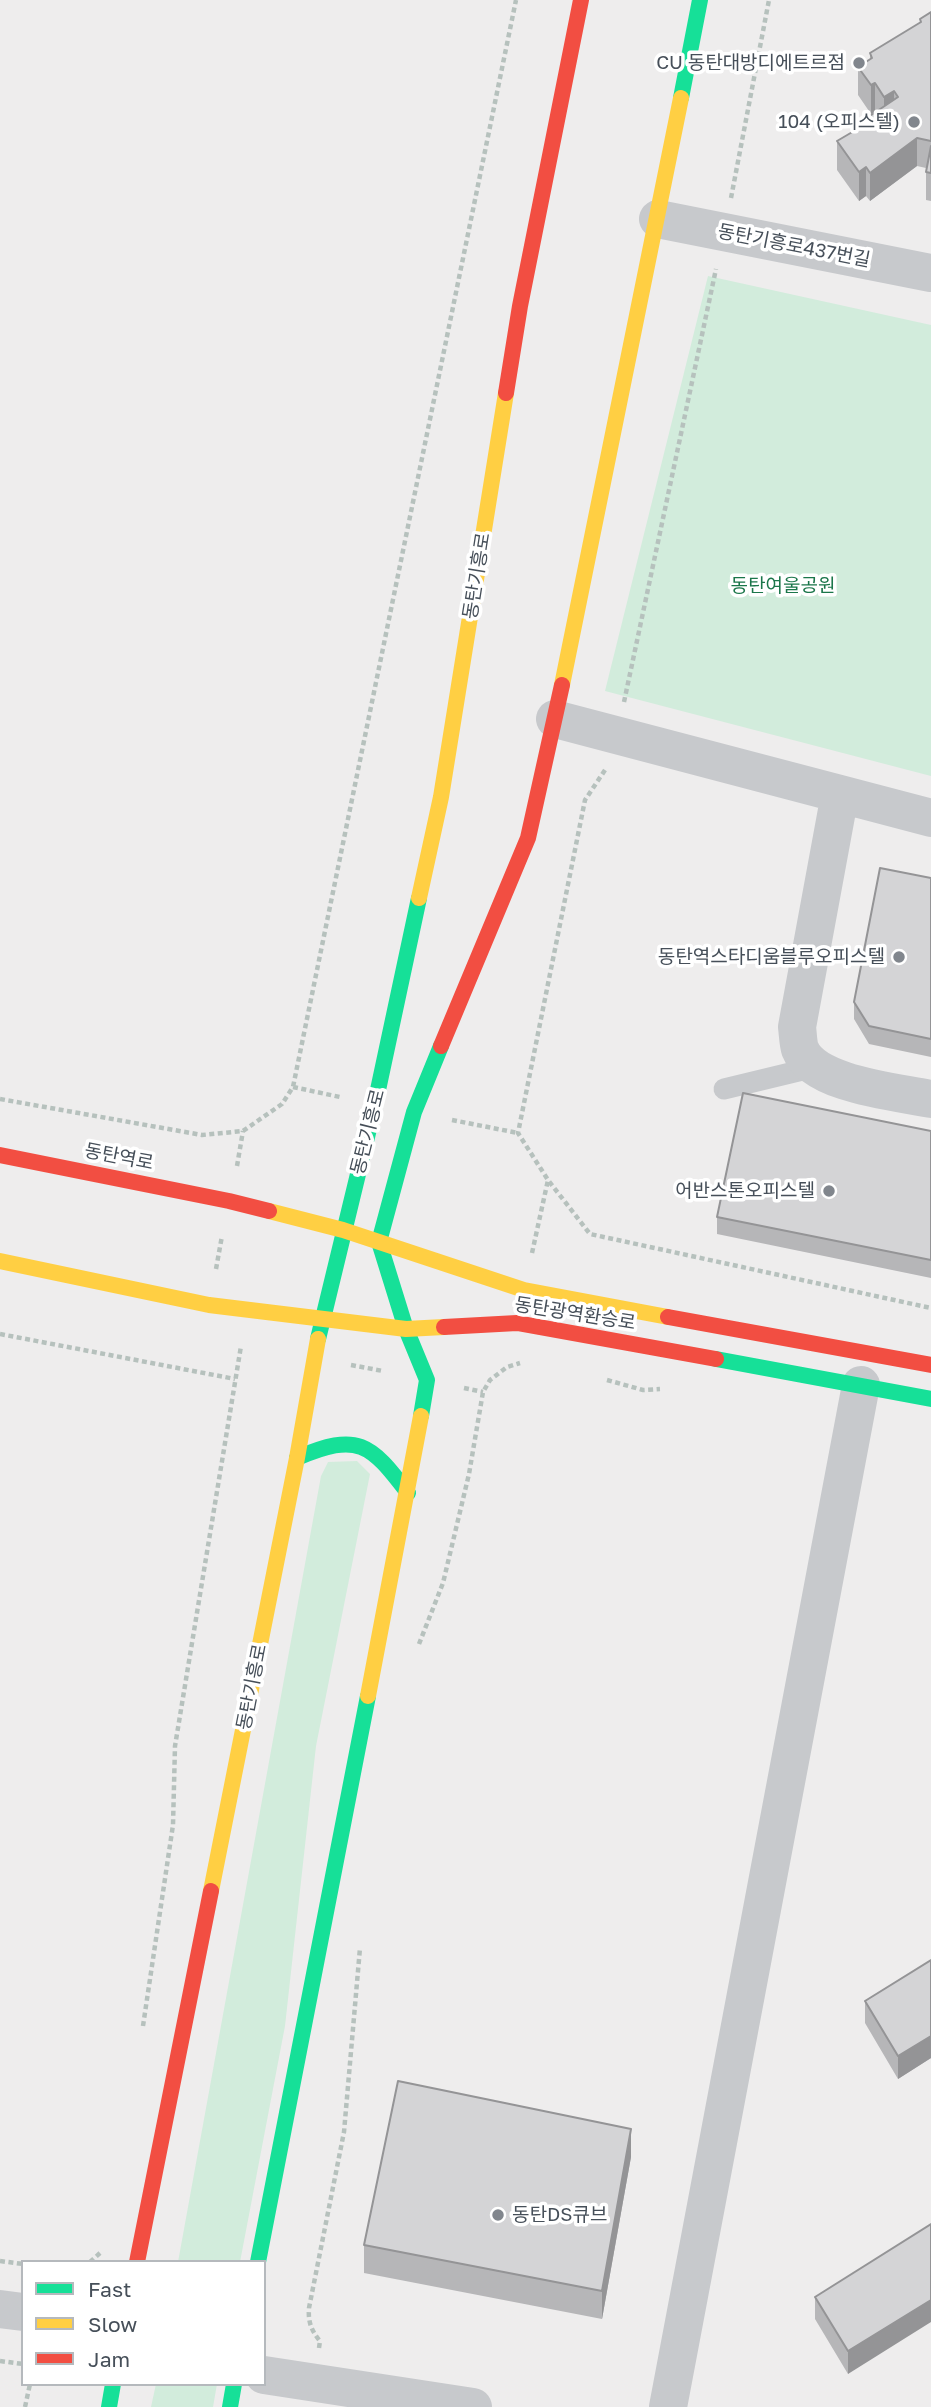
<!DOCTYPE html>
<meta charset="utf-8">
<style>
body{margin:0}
#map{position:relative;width:931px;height:2407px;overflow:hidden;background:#eeeded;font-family:"Golos Text",sans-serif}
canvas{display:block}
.legend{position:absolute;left:21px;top:2260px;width:245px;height:126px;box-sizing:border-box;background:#fff;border:2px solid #b5b9bd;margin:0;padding:9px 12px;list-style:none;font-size:21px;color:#464f59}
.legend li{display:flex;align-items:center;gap:14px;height:35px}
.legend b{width:35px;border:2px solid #b5b9bd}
</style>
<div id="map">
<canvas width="931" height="2407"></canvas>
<ul class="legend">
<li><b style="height:9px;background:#16e098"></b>Fast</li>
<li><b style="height:9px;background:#ffcf43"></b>Slow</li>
<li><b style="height:9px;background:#f24e42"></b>Jam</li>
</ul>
</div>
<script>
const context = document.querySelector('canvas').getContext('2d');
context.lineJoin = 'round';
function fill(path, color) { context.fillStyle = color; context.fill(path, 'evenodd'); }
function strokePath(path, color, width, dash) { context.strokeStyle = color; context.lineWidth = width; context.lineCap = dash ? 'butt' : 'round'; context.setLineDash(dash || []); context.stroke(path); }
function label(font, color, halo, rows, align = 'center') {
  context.font = font + ' "Golos Text","Noto Sans KR",sans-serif'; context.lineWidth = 7; context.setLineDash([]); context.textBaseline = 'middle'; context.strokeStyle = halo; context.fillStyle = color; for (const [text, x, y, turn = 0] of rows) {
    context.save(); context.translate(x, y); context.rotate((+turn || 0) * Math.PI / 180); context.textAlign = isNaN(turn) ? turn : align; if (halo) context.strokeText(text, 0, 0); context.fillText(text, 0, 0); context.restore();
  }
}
const green = new Path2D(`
 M708,276L931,325V776L605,691Z
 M357,1461L370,1474L316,1746L285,2026L240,2262H178L321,1476L328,1462Z
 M156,2384H217L213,2407H151Z`);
const path = new Path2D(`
 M731,198L769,0
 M624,702L716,269
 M605,770L585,800L518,1133L548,1180L590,1234L931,1308
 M293,1087L340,1097
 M0,1099L202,1135L243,1131L282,1104L293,1087L516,0
 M452,1120L518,1133
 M237,1166L243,1131
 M532,1253L548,1180
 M216,1269L222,1236
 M0,1334L235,1379
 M351,1365L383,1371
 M607,1380L643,1390L660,1389
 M464,1388L483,1392
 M419,1644L443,1583L469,1474L483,1392L490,1380L507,1367L520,1363
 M143,2026L173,1825L175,1746L241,1346
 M0,2261L23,2264
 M90,2262L100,2253
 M319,2348L320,2341C311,2330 308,2322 309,2308L344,2132L360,1948
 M0,2361L23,2364
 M25,2407L30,2384`);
const lane = new Path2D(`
 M724,1089L815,1067`);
const street = new Path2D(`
 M658,219L931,273
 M555,719L931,818
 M840,794L797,1027C798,1034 798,1043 800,1049C814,1085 898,1092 931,1099
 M0,2309L23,2312
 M264,2375L473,2407
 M668,2407L861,1385`);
const fast = new Path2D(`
 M681,98L700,0
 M318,1339L375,1104L419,898
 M716,1359L931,1399
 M421,1416L427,1380L406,1329L379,1242L414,1112L441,1046
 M297,1458C358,1432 370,1443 408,1493
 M258,2262L368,1696
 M109,2407L113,2384
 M230,2407L234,2384`);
const slow = new Path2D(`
 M562,685L681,98
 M419,898L441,797L506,393
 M269,1211L343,1230L524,1290L668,1317
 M0,1261L209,1305L406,1329L444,1327
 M368,1696L421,1416
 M211,1891L297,1458L318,1339`);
const jam = new Path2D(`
 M506,393L520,306L581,0
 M441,1046L528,838L562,685
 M0,1155L229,1201L269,1211
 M668,1317L931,1365
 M444,1327L517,1323L716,1359
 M137,2262L211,1891`);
const wall = new Path2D(`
 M931,12V201L926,200V168L917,166L870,201L866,196L859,201L837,170V141L852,132V128L876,112L871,114L858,95V67L870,59V53L920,23V19Z
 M931,878V1057L869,1044L854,1019V1002Z
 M931,1131V1278L717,1234V1217Z
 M931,1960V2058L898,2079L865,2023V2001Z
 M631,2157L602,2319L364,2273V2245Z
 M931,2224L848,2374L815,2319V2297Z`);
const shadedWall = new Path2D(`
 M875,83V112L871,114V85Z
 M894,91V119L884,125V97Z
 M917,138V166L870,201V173Z
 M866,167V196L859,201V172Z
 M931,2036V2058L898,2079V2056Z
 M631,2129V2157L602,2319V2291Z
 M931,2300V2322L848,2374V2351Z`);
const building = new Path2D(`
 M931,12V141L917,138L870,173L866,167L859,172L837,141L854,131L852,128L898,97L894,91L884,97L875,83L871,85L858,67L872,58L870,53L921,22L920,19Z
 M931,146V173L926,172Z
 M880,868L931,878V1039L869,1026L854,1002Z
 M743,1093L931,1131V1260L717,1217Z
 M931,1960V2036L898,2056L865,2001Z
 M398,2081L631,2129L602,2291L364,2245Z
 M931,2224V2300L848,2351L815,2297Z`);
const markers = [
 [859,63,7,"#81868d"],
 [914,122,7,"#81868d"],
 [899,957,7,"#81868d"],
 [829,1191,7,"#81868d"],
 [498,2215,7,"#81868d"]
];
const poiNames = [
 ["CU 동탄대방디에트르점",845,63],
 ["104 (오피스텔)",900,122],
 ["동탄역스타디움블루오피스텔",885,957],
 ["어반스톤오피스텔",815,1191],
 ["동탄DS큐브",512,2215,"left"]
];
const streetNames = [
 ["동탄기흥로437번길",794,246,11],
 ["동탄기흥로",477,576,-81],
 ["동탄기흥로",368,1132,-76],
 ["동탄역로",119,1157,11],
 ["동탄광역환승로",575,1314,9],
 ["동탄기흥로",252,1687,-79]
];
const parkNames = [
 ["동탄여울공원",783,586]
];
fill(green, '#d2ecdc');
strokePath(path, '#b6c1bd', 4.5, [5, 3.5]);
strokePath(lane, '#c7c9cc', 21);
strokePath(street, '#c7c9cc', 38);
strokePath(fast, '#16e098', 16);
strokePath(slow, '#ffcf43', 16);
strokePath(jam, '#f24e42', 16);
fill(wall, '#b6b6b8');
fill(shadedWall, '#949496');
fill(building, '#d4d4d6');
strokePath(building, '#949496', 2);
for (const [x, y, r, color] of markers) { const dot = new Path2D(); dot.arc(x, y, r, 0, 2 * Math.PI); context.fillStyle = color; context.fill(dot); strokePath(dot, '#fff', 2.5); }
label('19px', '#464f59', '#fff', poiNames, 'right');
label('19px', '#464f59', '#fff', streetNames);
label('19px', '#1b764a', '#fff', parkNames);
</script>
